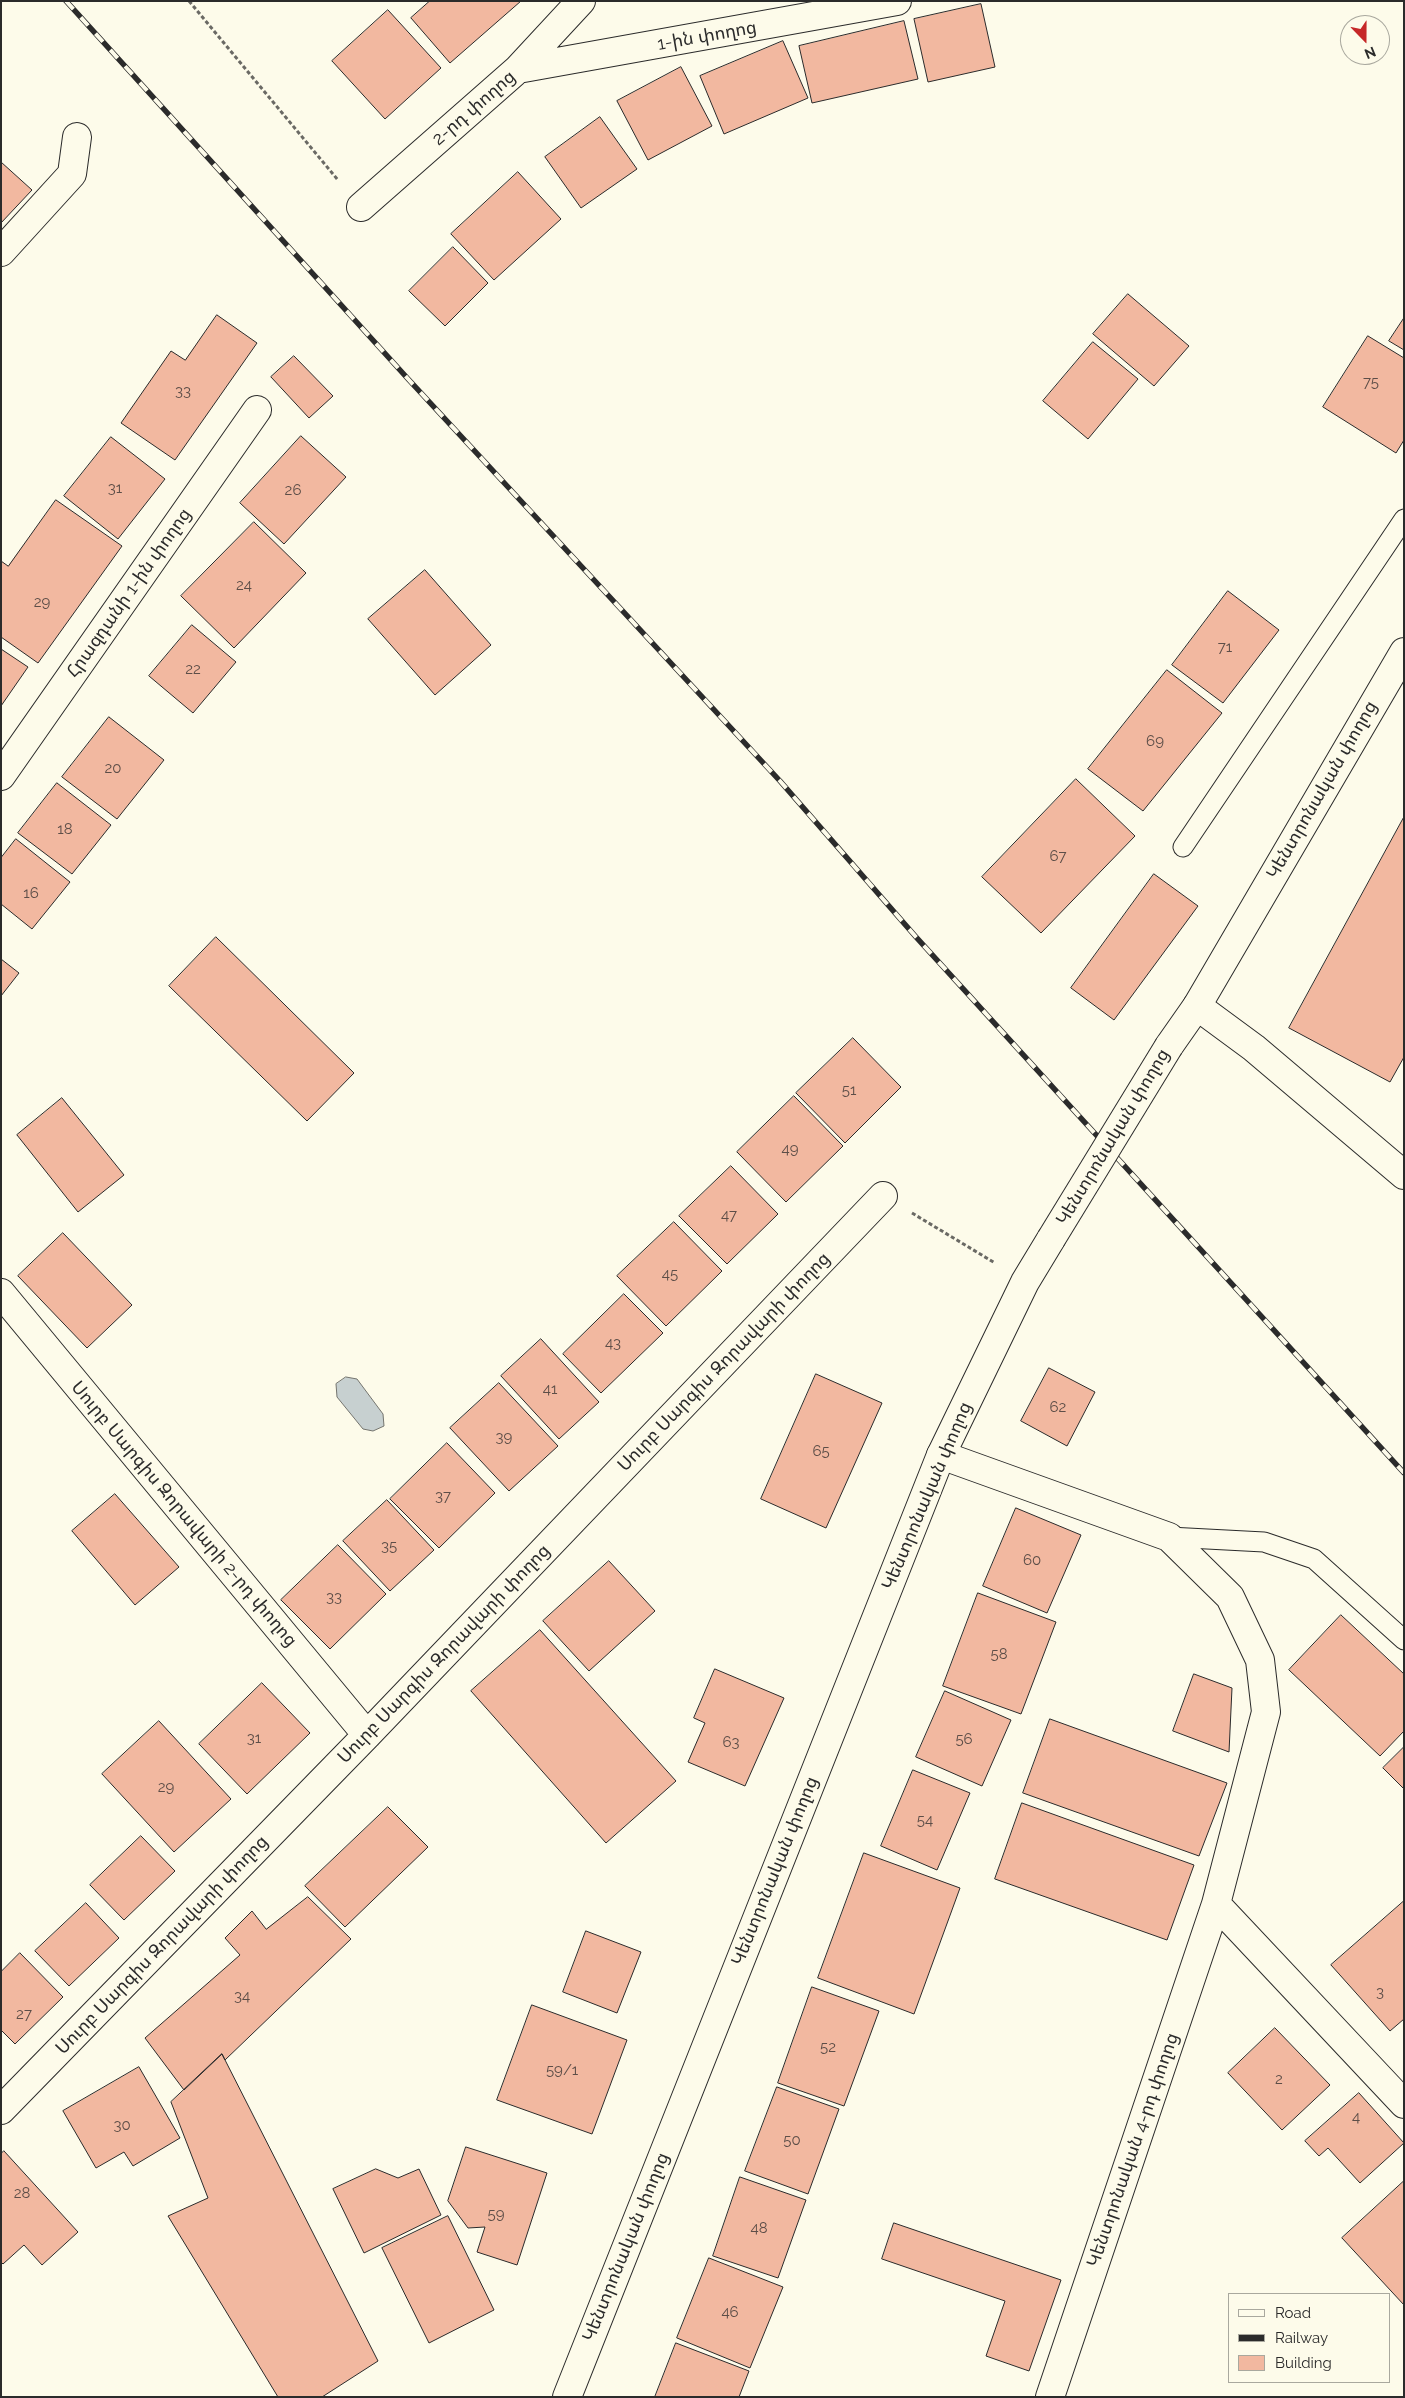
<!DOCTYPE html>
<meta charset="utf-8">
<style>
body{margin:0}
#map{position:relative;width:1405px;height:2398px;overflow:hidden;background:#fdfbea;font-family:Raleway,sans-serif}
canvas{display:block}
.frame{position:absolute;inset:0;border:2px solid #2b2b2b;pointer-events:none}
.legend{position:absolute;left:1228px;top:2293px;width:162px;height:90px;box-sizing:border-box;background:#fdfbea;border:1px solid #a9a89e;margin:0;padding:6px 9px;list-style:none;font-size:15px;color:#2b2b2b}
.legend li{display:flex;align-items:center;gap:10px;height:25px}
.legend b{width:25px;border:1px solid #a9a89e}
.north{position:absolute;left:1340px;top:15px;width:50px;height:50px;box-sizing:border-box;background:#fdfbea;border:1px solid #a9a89e;border-radius:50%;rotate:158deg;font-size:14px;font-weight:700;line-height:20px;text-align:center;color:#2b2b2b}
.north::after{content:'';display:block;margin:auto;width:18px;height:22px;background:#c62828;clip-path:polygon(50% 0,100% 100%,50% 72%,0 100%)}
</style>
<div id="map">
<canvas width="1405" height="2398"></canvas>
<div class="frame"></div>
<ul class="legend">
<li><b style="height:6px;background:#fdfbea"></b>Road</li>
<li><b style="height:6px;background:#2b2b2b"></b>Railway</li>
<li><b style="height:14px;background:#f2b8a0"></b>Building</li>
</ul>
<div class="north">N</div>
</div>
<script>
const context = document.querySelector('canvas').getContext('2d');
context.lineJoin = 'round';
function fill(path, color) { context.fillStyle = color; context.fill(path, 'evenodd'); }
function strokePath(path, color, width, dash) { context.strokeStyle = color; context.lineWidth = width; context.lineCap = dash ? 'butt' : 'round'; context.setLineDash(dash || []); context.stroke(path); }
function label(font, color, halo, rows, align = 'center') {
  context.font = font + ' Raleway,"Noto Sans Armenian",sans-serif'; context.lineWidth = 4; context.setLineDash([]); context.textBaseline = 'middle'; context.strokeStyle = halo; context.fillStyle = color; for (const [text, x, y, turn = 0] of rows) {
    context.save(); context.translate(x, y); context.rotate((+turn || 0) * Math.PI / 180); context.textAlign = isNaN(turn) ? turn : align; if (halo) context.strokeText(text, 0, 0); context.fillText(text, 0, 0); context.restore();
  }
}
const water = new Path2D(`
 M346,1377L357,1379L383,1414L384,1426L373,1431L363,1429L337,1397L336,1384Z`);
const building = new Path2D(`
 M430,1H521L450,63L411,18Z
 M981,4L995,67L928,82L914,19Z
 M388,10L441,68L385,119L332,61Z
 M904,21L918,79L812,103L799,46Z
 M783,41L808,98L724,134L700,76Z
 M681,67L712,126L648,160L617,101Z
 M600,117L637,169L581,208L545,157Z
 M1,162L32,190L1,223Z
 M518,172L561,219L494,280L451,234Z
 M453,247L488,283L445,326L409,291Z
 M1128,294L1189,346L1154,386L1093,334Z
 M217,315L257,343L175,460L121,423L171,351L185,360Z
 M1404,318V350L1389,341Z
 M1368,336L1404,358V440L1396,453L1323,407Z
 M1093,342L1138,379L1088,439L1043,401Z
 M294,356L333,396L309,418L271,377Z
 M301,436L346,477L284,544L240,503Z
 M111,437L165,479L118,539L64,496Z
 M56,500L122,546L38,663L1,637V561L8,566Z
 M254,522L306,573L234,648L181,596Z
 M425,570L491,645L435,695L368,619Z
 M1228,591L1279,630L1223,703L1172,665Z
 M192,625L236,662L193,713L149,676Z
 M1,649L28,667L1,706Z
 M1167,670L1222,713L1143,811L1088,769Z
 M109,717L164,760L117,819L62,777Z
 M1076,779L1135,836L1041,933L982,877Z
 M57,783L111,825L72,874L18,833Z
 M1404,817V1057L1390,1082L1289,1028Z
 M16,839L70,882L32,929L1,904V858Z
 M1154,874L1198,906L1114,1020L1071,988Z
 M216,937L354,1073L307,1121L169,986Z
 M1,959L19,973L1,996Z
 M853,1038L901,1087L845,1143L796,1093Z
 M794,1096L843,1146L786,1202L737,1152Z
 M62,1098L124,1175L78,1212L17,1135Z
 M731,1166L778,1214L727,1264L679,1216Z
 M674,1222L722,1271L666,1326L617,1276Z
 M63,1233L132,1305L87,1348L18,1276Z
 M624,1294L663,1333L601,1393L563,1354Z
 M541,1339L599,1402L559,1439L501,1376Z
 M1049,1368L1095,1392L1067,1446L1021,1421Z
 M816,1374L882,1403L826,1528L761,1499Z
 M499,1383L558,1446L509,1491L450,1428Z
 M447,1443L495,1493L439,1548L390,1499Z
 M115,1494L179,1567L135,1605L72,1531Z
 M387,1500L434,1550L390,1591L343,1541Z
 M1016,1508L1081,1535L1047,1613L983,1586Z
 M338,1545L386,1594L330,1649L281,1600Z
 M609,1561L655,1611L589,1671L543,1621Z
 M978,1593L1056,1622L1021,1714L943,1686Z
 M1341,1615L1404,1674V1731L1380,1756L1289,1670Z
 M540,1630L676,1781L606,1843L471,1691Z
 M715,1669L784,1698L745,1786L688,1762L705,1723L694,1718Z
 M1194,1674L1232,1688L1229,1752L1173,1731Z
 M262,1683L310,1733L247,1794L199,1744Z
 M945,1691L1011,1720L982,1786L916,1757Z
 M1050,1719L1227,1783L1199,1856L1023,1793Z
 M159,1721L231,1799L174,1852L102,1774Z
 M1404,1747V1789L1383,1768Z
 M913,1770L970,1793L937,1870L881,1846Z
 M1022,1803L1194,1865L1167,1940L995,1879Z
 M388,1807L428,1847L345,1927L305,1886Z
 M141,1836L175,1871L124,1920L90,1885Z
 M864,1853L960,1888L914,2014L818,1978Z
 M308,1897L351,1939L225,2060L222,2054L184,2090L145,2038L240,1955L225,1938L252,1911L266,1929Z
 M1404,1901V2019L1390,2031L1331,1965Z
 M86,1903L119,1938L69,1986L35,1951Z
 M586,1931L641,1952L617,2013L563,1992Z
 M20,1953L63,1997L15,2044L1,2030V1972Z
 M812,1987L879,2011L844,2106L778,2083Z
 M532,2005L627,2040L592,2134L497,2100Z
 M1275,2028L1330,2085L1282,2130L1228,2073Z
 M222,2054L378,2361L322,2397H278L168,2216L208,2198L171,2102Z
 M139,2067L180,2138L133,2166L124,2152L96,2168L63,2111Z
 M777,2087L839,2109L808,2194L745,2171Z
 M1359,2093L1404,2143L1360,2183L1328,2148L1319,2156L1305,2141Z
 M466,2147L547,2173L517,2265L477,2252L485,2227L468,2228L448,2201Z
 M4,2151L78,2232L42,2265L24,2245L3,2264L1,2262V2154Z
 M376,2169L398,2178L419,2169L441,2215L364,2253L333,2189Z
 M740,2177L806,2200L778,2278L713,2256Z
 M1404,2181V2305L1342,2238Z
 M448,2216L494,2310L429,2343L382,2248Z
 M894,2223L1061,2280L1029,2371L986,2356L1005,2301L882,2259Z
 M709,2258L783,2287L750,2368L677,2338Z
 M676,2343L749,2371L739,2397H655Z`);
const path = new Path2D(`
 M189,1L338,180
 M912,1213L995,1263`);
const service = new Path2D(`
 M1183,847L1404,519
 M1169,1537L1264,1542L1314,1559L1404,1640`);
const minor = new Path2D(`
 M518,69L897,1
 M361,207L518,69L581,1
 M1,252L72,174L77,137
 M1,776L257,410
 M1,1293L367,1735
 M941,1455L1169,1537L1230,1597L1260,1660L1266,1712L1216,1904L1050,2397
 M1216,1904L1404,2104
 M1,2110L367,1735L883,1196`);
const tertiary = new Path2D(`
 M1197,1006L1254,1048L1404,1175`);
const secondary = new Path2D(`
 M1169,1046L1197,1006L1404,652
 M567,2397L941,1455L1025,1282L1051,1239`);
const rail = new Path2D(`
 M66,1L409,380L780,781L916,937L1404,1473`);
const secondaryBridge = new Path2D(`
 M1051,1239L1169,1046`);
const numberNames = [
 ["75",1371,382],
 ["33",183,391],
 ["31",115,488],
 ["26",293,490],
 ["24",244,585],
 ["29",42,602],
 ["71",1225,647],
 ["22",193,669],
 ["69",1155,741],
 ["20",113,768],
 ["18",65,829],
 ["67",1058,856],
 ["16",31,893],
 ["51",849,1090],
 ["49",790,1149],
 ["47",729,1215],
 ["45",670,1274],
 ["43",613,1343],
 ["41",550,1389],
 ["62",1058,1407],
 ["39",504,1437],
 ["65",821,1451],
 ["37",443,1496],
 ["35",389,1546],
 ["60",1032,1560],
 ["33",334,1597],
 ["58",999,1654],
 ["31",254,1738],
 ["56",964,1739],
 ["63",731,1742],
 ["29",166,1787],
 ["54",925,1820],
 ["3",1380,1992],
 ["34",242,1996],
 ["27",24,2014],
 ["52",828,2047],
 ["59/1",562,2070],
 ["2",1279,2079],
 ["4",1356,2117],
 ["30",122,2125],
 ["50",792,2140],
 ["28",22,2193],
 ["59",496,2214],
 ["48",759,2228],
 ["46",730,2312]
];
const streetNames = [
 ["1-ին փողոց",707,36,-10],
 ["2-րդ փողոց",474,108,-41],
 ["Հրազդանի 1-ին փողոց",129,593,-55],
 ["Կենտրոնական փողոց",1322,790,-60],
 ["Կենտրոնական փողոց",1113,1137,-59],
 ["Սուրբ Սարգիս Զորավարի փողոց",724,1362,-46],
 ["Կենտրոնական փողոց",927,1496,-67],
 ["Սուրբ Սարգիս Զորավարի 2-րդ փողոց",184,1514,50],
 ["Սուրբ Սարգիս Զորավարի փողոց",444,1654,-46],
 ["Կենտրոնական փողոց",775,1871,-68],
 ["Սուրբ Սարգիս Զորավարի փողոց",162,1945,-46],
 ["Կենտրոնական 4-րդ փողոց",1133,2150,-71],
 ["Կենտրոնական փողոց",626,2247,-68]
];
fill(water, '#c7d0d0');
strokePath(water, '#74746e', 1);
fill(building, '#f2b8a0');
strokePath(building, '#2b2b2b', 1);
strokePath(service, '#2b2b2b', 21);
strokePath(minor, '#2b2b2b', 30);
strokePath(tertiary, '#2b2b2b', 30);
strokePath(secondary, '#2b2b2b', 30);
strokePath(path, '#6a6964', 3, [4, 2.5]);
strokePath(service, '#fdfbea', 19);
strokePath(minor, '#fdfbea', 28);
strokePath(tertiary, '#fdfbea', 28);
strokePath(secondary, '#fdfbea', 28);
strokePath(rail, '#2b2b2b', 5.5);
strokePath(rail, '#fdfbea', 4, [11]);
strokePath(secondaryBridge, '#2b2b2b', 30, []);
strokePath(secondaryBridge, '#fdfbea', 28);
label('15px', '#5d4e48', null, numberNames);
label('18px', '#2b2b2b', '#fdfbea', streetNames);
</script>
